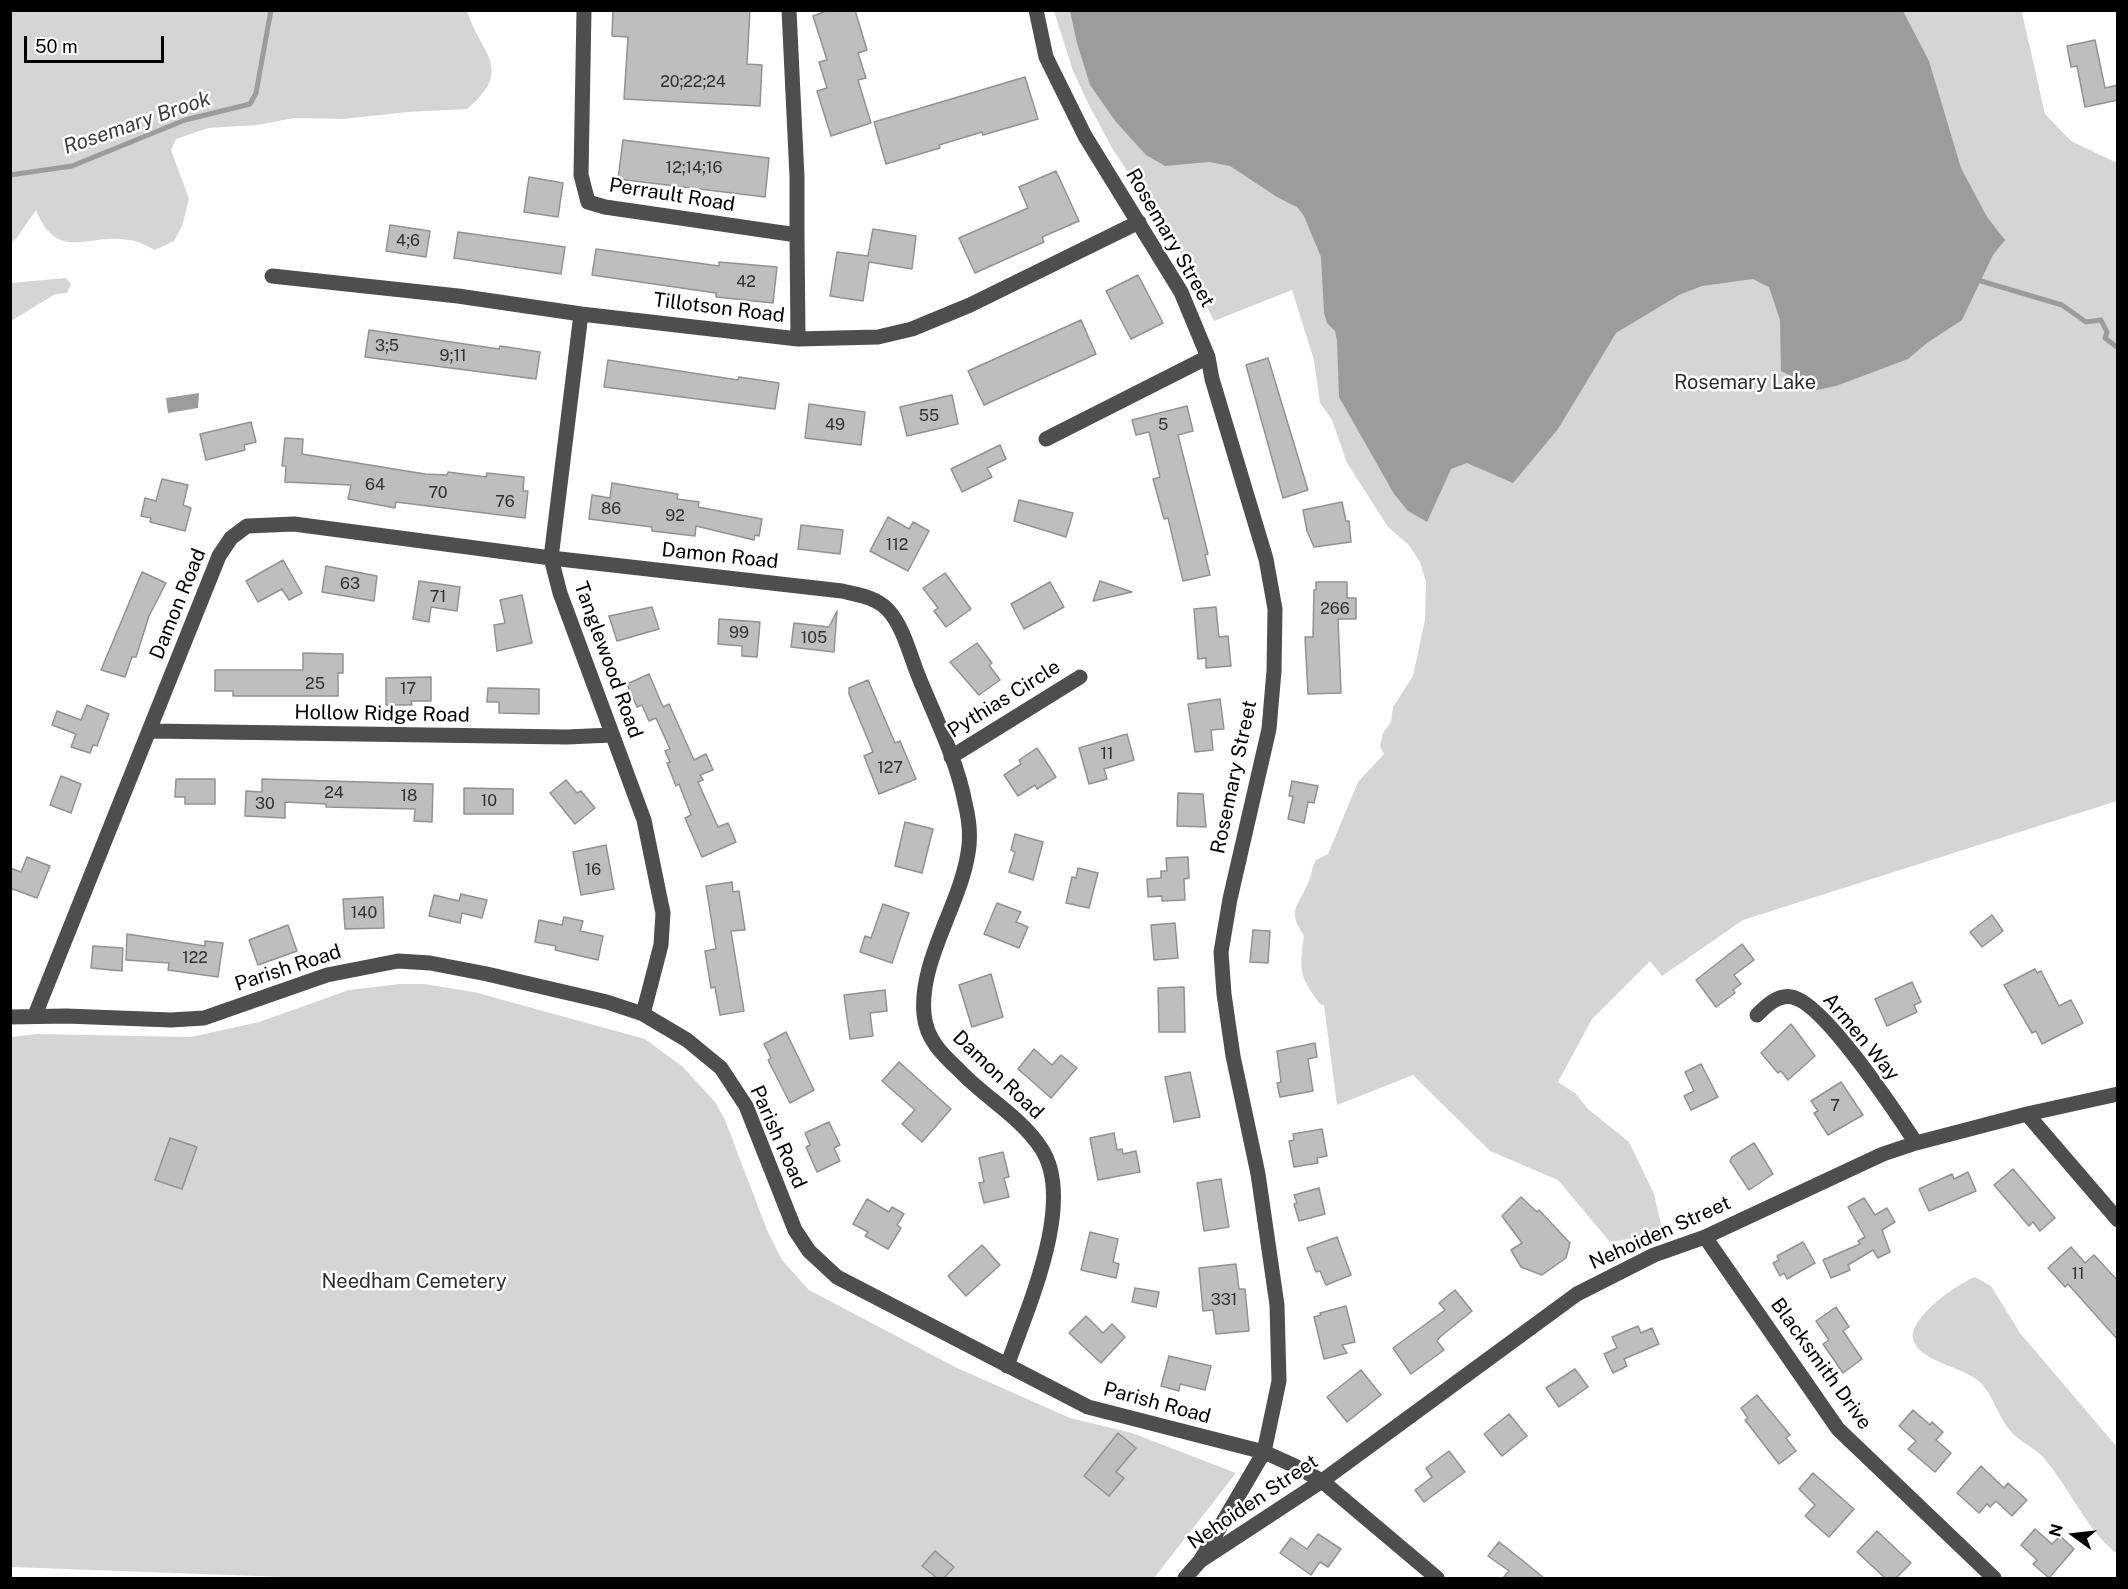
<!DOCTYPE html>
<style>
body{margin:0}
#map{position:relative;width:2128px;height:1589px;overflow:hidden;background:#fff;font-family:"Public Sans",sans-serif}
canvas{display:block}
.frame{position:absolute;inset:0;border:12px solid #000;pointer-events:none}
.north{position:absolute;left:2044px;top:1505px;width:60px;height:60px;-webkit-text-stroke:4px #fff;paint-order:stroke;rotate:285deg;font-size:16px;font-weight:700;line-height:24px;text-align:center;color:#000}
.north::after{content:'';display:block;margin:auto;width:21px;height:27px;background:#000;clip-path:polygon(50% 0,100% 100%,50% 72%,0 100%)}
.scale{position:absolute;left:24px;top:36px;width:140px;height:27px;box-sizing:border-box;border:3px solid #000;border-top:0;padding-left:8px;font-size:18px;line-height:21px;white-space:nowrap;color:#000;-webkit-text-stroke:4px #fff;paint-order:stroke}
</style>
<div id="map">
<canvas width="2128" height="1589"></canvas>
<div class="frame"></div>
<div class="north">N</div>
<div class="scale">50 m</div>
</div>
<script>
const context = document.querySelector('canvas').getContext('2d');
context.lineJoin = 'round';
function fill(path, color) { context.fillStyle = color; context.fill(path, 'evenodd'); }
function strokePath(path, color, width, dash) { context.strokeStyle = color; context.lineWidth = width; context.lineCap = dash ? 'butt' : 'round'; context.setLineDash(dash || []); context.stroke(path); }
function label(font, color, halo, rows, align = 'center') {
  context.font = font + ' "Public Sans",sans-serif'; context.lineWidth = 5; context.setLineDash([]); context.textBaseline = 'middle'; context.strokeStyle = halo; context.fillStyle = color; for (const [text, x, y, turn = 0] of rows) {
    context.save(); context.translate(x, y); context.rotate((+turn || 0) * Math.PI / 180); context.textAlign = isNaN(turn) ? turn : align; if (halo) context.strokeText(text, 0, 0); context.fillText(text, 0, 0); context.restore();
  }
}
const green = new Path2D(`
 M11,10L467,11C481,55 515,69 467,109L408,112L343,119L294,118L257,125L208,128L176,139L171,150L189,199L182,226L174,241L155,250C147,246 138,241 129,240C88,232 58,264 36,210L16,239L11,242Z
 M1054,11H2026L2022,13L2045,114L2071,141L2117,163V801L1743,920L1662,976L1650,961L1592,1019L1558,1082L1576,1094L1588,1109L1629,1142L1654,1194L1663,1233L1610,1242L1558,1180L1490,1151L1413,1075L1337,1105L1324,1005L1320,1004C1299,976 1299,970 1304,936C1286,909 1298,908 1308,883C1312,876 1311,868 1316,860L1328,854L1358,782L1384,754L1380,746L1383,733L1391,722L1393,707L1413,676L1425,620L1426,582L1420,562L1408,544L1388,527L1347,463L1332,420L1320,403L1314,360L1292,290L1214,321L1178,248L1112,148L1088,103L1073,71Z
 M66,278L71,284L67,293L55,294L11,321V283Z
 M400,984H424L474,992L645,1039L683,1067L715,1102L725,1120L767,1230L782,1260L809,1290L955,1367L1070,1418L1132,1433L1236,1473L1154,1578H311L11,1567V1037L37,1034L191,1037L259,1022L349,990Z
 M1975,1277L1991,1286L2020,1333L2117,1447V1554C2084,1527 2070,1488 2043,1457C2033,1446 2017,1441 2008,1428C1996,1412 1992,1391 1976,1379C1961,1367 1916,1360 1913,1338C1910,1317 1957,1284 1975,1277Z`);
const water = new Path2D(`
 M1070,11H1903L1929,61L1961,168L1987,217L2005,240L1993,255L1962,320L1927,343L1908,359L1836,386L1817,390L1781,371L1780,320L1769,287L1753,279L1702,286L1679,295L1616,333L1558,429L1513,483L1467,463L1451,469L1427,522L1408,511L1394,494L1339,397L1337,341L1335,331L1327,323L1324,313L1321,257L1304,216L1297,207L1277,197L1230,166L1209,162L1165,166L1146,155L1116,122L1090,85L1077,43Z
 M199,393L198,408L168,413L166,398Z`);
const stream = new Path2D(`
 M10,175L72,166L185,120L250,104L256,93L271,10
 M1981,281L2062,305L2086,322L2101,320L2107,332L2105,338L2118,348`);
const building = new Path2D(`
 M613,10H750L747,64L762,65L760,106L624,99L628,37L612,36Z
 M829,10H855L867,50L858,53L866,78L858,80L871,123L831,136L817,91L827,88L819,62L827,60L813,16Z
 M2095,40L2105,88L2118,85V100L2085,107L2077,66L2071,67L2067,46Z
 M1025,77L1038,119L983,135L982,132L939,145L940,148L886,164L874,122Z
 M623,140L769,158L765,197L618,179Z
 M1056,171L1079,221L1042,237L1044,242L975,273L959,238L1028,208L1019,187Z
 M529,177L563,183L558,217L524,212Z
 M390,225L430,231L426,257L386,251Z
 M873,229L916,236L912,269L869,262L863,301L830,296L837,252L868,256Z
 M458,232L565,247L561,274L454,258Z
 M596,249L719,266V262L777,267L773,303L716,297V293L592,275Z
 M1138,275L1163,323L1131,339L1106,291Z
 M1081,320L1096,354L984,405L968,371Z
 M369,330L499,349L500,346L540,352L536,379L365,357Z
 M1268,358L1308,490L1283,498L1246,365Z
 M608,360L738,380L739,377L779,383L775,409L604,387Z
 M952,395L958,424L907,436L900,407Z
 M809,404L865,412L861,445L805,438Z
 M1187,406L1193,431L1178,435L1208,554L1205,555L1210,575L1183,581L1168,518L1164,519L1153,479L1160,477L1149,432L1136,435L1132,420Z
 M251,422L256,442L244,445L245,450L206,460L200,434Z
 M285,438L303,439L302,454L425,474L447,475L448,472L486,477L487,473L524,477L523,491H528L525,518L396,502L395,508L348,499L351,485L285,482L286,466H282Z
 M1000,445L1006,459L987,468L992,477L962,492L951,469Z
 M162,479L188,485L183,505L191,508L185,531L150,522L151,518L141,516L145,498L156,501Z
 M612,483L678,494L677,499L699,502L698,507L762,519L759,536L755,535L754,540L696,526L695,536L652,531V527L589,519L592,495L610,498Z
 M1019,500L1073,513L1066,537L1014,521Z
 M1342,502L1346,521H1349L1351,542L1314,547L1307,531L1303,510Z
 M888,517L909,529L913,522L929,531L908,571L870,551Z
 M801,525L843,530L840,554L798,549Z
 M283,560L302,593L289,600L282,589L258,602L246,581Z
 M326,566L377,576L374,601L322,592Z
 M142,572L166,583L149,616L136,657H132L125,677L101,670Z
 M945,573L971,609L946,627L934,611L938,608L923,588Z
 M419,581L460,587L457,611L431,607L429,622L413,619Z
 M1100,581L1132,592L1093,601Z
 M1050,582L1064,607L1024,629L1011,604Z
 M1316,582H1347V598H1356V619H1338L1341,693L1308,694L1305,637H1313L1314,590H1316Z
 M522,595L532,643L497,651L494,625L505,623L500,600Z
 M652,607L659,629L617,641L609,616Z
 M1216,607L1219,637L1228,636L1231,666L1206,668V658L1198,659L1194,609Z
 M837,611L834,652L791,647L794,623L829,627Z
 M719,619L760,622L757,657L742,656V646L718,644Z
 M977,643L992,663L989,665L1000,680L979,695L950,662Z
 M303,653L343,654V673H338V696H233V691H215V670H303Z
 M649,674L663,707L669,704L694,760L706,754L713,770L700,775L703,780L698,782L718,827L728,823L736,842L702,857L685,818L691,815L679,784L676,786L667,763L670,762L665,751L670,749L656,718L649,721L642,705L637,707L627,684Z
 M431,677V701H411L412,705H386V678Z
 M868,680L895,743L900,741L916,779L879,794L864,756L873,752L849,694V688Z
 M488,688L539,689V714L499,713V702H487Z
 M1220,699L1224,729L1211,730L1213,750L1195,752L1188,704Z
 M87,705L109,714L97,746L93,745L90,753L71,747L76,734L52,725L57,711L81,720Z
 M1127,734L1134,760L1104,769L1107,779L1089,784L1079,748Z
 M1037,748L1056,777L1037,789L1035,785L1018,796L1004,775L1021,764L1019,760Z
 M61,776L81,784L71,813L50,805Z
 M176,779H215V804H185V797H175Z
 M262,779L433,784L432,822L414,821L415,809L326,807V804L285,802V818L245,816L246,791L262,792Z
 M566,780L577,793L581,791L595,808L575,824L550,793Z
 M1292,781L1318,786L1314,803L1308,802L1304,823L1288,819L1293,796H1289Z
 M464,788L513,789V814H464Z
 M1178,793L1203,794L1206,827L1177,826Z
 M905,822L933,829L922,873L895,866Z
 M1015,834L1043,842L1033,880L1009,872L1015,852L1011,850Z
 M606,845L614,889L581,895L573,852Z
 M27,857L50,866L37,898L10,888V868L21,872Z
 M1188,857L1189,878L1184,879L1185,900L1162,901V896L1148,897L1147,879L1161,878V871H1167L1166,858Z
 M1078,868L1098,873L1089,908L1066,903L1072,877L1076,878Z
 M732,882L733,892L739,891L745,930L731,931L744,1011L720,1015L715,987L711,988L705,951L716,949L706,886Z
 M461,894L487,900L482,918L462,913L460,923L429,916L434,895L459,901Z
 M383,897L384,928L345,929L343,899Z
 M997,903L1021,912L1016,922L1028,927L1019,948L984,934Z
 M883,904L909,913L892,963L860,952L865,936L871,938Z
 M1992,915L2003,931L1982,947L1970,932Z
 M564,917L583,921L580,931L603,936L598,960L555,950L556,946L535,942L539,920L562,925Z
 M1175,923L1178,958L1154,960L1151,925Z
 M288,925L297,951L258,965L249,940Z
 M1253,930L1270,931L1268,963L1250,962Z
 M127,934L205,946V941L223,943L218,977L168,970L169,963L126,960Z
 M1742,944L1754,960L1734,975L1741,984L1733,990L1735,993L1716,1007L1696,980Z
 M93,946L123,948L122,971L91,968Z
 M2035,969L2037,973L2041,971L2059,1006L2071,1000L2083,1023L2042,1044L2036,1031L2032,1033L2004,985Z
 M991,974L1003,1017L972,1027L959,985Z
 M1912,982L1921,1002L1914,1005L1917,1012L1887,1026L1875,999Z
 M1184,987L1185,1032H1159L1158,988Z
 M885,990L887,1011L870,1013L873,1036L850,1039L844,995Z
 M1791,1024L1815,1056L1788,1080L1781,1071L1778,1073L1761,1053Z
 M786,1032L814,1090L790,1103L768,1060L771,1058L764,1044Z
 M1315,1043L1317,1057L1308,1059L1313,1091L1280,1097L1277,1083L1281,1082L1277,1051Z
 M1034,1049L1052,1065L1061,1055L1077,1068L1051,1098L1018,1069Z
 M899,1062L951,1109L922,1142L902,1124L915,1110L882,1081Z
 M1701,1064L1718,1097L1691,1110L1684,1096L1694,1091L1685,1072Z
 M1190,1072L1200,1117L1174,1122L1165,1077Z
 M1841,1082L1863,1115L1828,1135L1814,1113L1818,1111L1811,1101Z
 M829,1122L840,1145L834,1148L840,1161L817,1172L806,1147L810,1145L805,1133Z
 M1322,1129L1327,1156L1317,1158L1318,1163L1294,1167L1289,1141L1294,1140L1293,1134Z
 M1114,1133L1117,1150L1122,1149L1123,1154L1136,1151L1140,1172L1098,1180L1090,1138Z
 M170,1138L197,1147L182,1189L155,1180Z
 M1754,1143L1773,1174L1749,1190L1730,1161L1732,1157Z
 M1003,1152L1009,1177L1004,1178L1009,1197L984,1203L979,1183L984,1182L979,1158Z
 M2013,1169L2055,1218L2040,1231L2033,1222L2029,1226L1994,1185Z
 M1968,1172L1976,1191L1929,1211L1919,1189L1952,1174L1954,1179Z
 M1221,1179L1229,1227L1204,1231L1197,1183Z
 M1319,1188L1325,1214L1299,1221L1294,1204L1297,1203L1294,1195Z
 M1521,1197L1537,1212L1539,1210L1570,1243L1566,1258L1542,1275L1521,1267L1511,1250L1522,1243L1502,1216Z
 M1864,1198L1875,1215L1887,1208L1895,1222L1882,1230L1890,1252L1878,1258L1873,1250L1848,1265L1850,1270L1831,1278L1823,1260L1860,1244L1858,1241L1865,1237L1848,1207Z
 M867,1199L889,1212L892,1207L904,1214L897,1225L901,1228L888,1249L865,1236L868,1232L853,1224Z
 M1090,1232L1118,1239L1113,1262L1119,1264L1116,1278L1081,1270Z
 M1337,1237L1351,1275L1326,1285L1320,1271L1316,1272L1307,1248Z
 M1803,1242L1815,1263L1787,1279L1784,1273L1780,1276L1773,1263L1779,1260L1777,1256Z
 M982,1245L1000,1265L966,1296L948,1276Z
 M2071,1247L2085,1263L2094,1255L2118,1281V1340L2068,1284L2065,1287L2048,1268Z
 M1236,1264L1239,1289H1245L1249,1331L1216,1334L1213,1310L1203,1311L1199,1268Z
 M1135,1288L1159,1292L1156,1307L1132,1302Z
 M1455,1290L1472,1311L1440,1337L1437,1341L1444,1350L1411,1374L1393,1348L1445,1310L1439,1303Z
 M1346,1306L1355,1342L1342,1345L1347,1353L1324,1359L1314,1317L1321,1315L1320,1313Z
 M1836,1307L1849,1327L1843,1331L1862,1359L1843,1373L1823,1344L1829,1340L1816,1321Z
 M1086,1316L1103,1333L1112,1324L1125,1337L1101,1363L1069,1333Z
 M1638,1326L1641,1333L1652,1328L1659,1344L1624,1359L1627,1366L1613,1373L1604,1354L1617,1348L1612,1337Z
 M1169,1356L1211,1366L1205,1390L1180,1384L1179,1391L1161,1386Z
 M1575,1369L1588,1387L1559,1407L1546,1388Z
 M1361,1370L1381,1395L1347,1422L1327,1397Z
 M1757,1395L1790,1435L1786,1438L1796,1451L1779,1464L1745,1420L1748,1418L1741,1408Z
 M1913,1410L1930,1425L1932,1422L1943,1432L1936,1440L1951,1453L1935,1472L1908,1449L1916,1441L1899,1426Z
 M1509,1414L1527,1436L1502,1456L1484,1434Z
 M1118,1433L1136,1448L1116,1472L1124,1478L1109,1496L1084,1476Z
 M1449,1451L1465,1472L1424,1502L1415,1490L1432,1477L1426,1468Z
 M1981,1466L2004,1488L2008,1483L2027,1500L2012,1516L1996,1501L1990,1507L1987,1504L1979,1513L1957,1493Z
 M1813,1473L1854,1509L1829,1537L1805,1516L1815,1505L1799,1489Z
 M2035,1529L2052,1544L2060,1536L2074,1549L2049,1578L2033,1564L2037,1560L2021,1545Z
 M1877,1531L1911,1563L1896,1578H1885L1857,1552Z
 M1318,1534L1341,1549L1328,1567L1320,1562L1311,1575L1280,1553L1291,1538L1307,1549Z
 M1499,1542L1522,1560L1544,1578H1503L1509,1571L1488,1556Z
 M935,1551L954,1567L944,1578H937L922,1566Z`);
const minor = new Path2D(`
 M584,10L581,175L588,202L605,207L797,235V177L789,10
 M1036,10L1046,57L1085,136L1181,292L1208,357L1212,379L1266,559L1275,609L1274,671L1269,729L1230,899L1221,952L1224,994L1233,1056L1258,1174L1277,1305L1279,1381L1264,1452L1200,1561
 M797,235L798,339
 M272,276L458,296L581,314L798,339L878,337L912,329L970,305L1139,222
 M581,314L551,558L560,593L644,820L663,913L661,945L643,1014
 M1046,439L1208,357
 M151,731L567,737L612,735
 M951,757L1080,677
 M35,1015L219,556L231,538L247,526L294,524L551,558L842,591C858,595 876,597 888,610C903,626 910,655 918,675C935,717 957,760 965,803C969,819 971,837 968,853C960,905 919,961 924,1014C926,1039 942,1054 959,1070C984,1097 1021,1117 1041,1148C1077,1202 1026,1311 1007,1366
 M1757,1015C1766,1006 1778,994 1792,997C1824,1003 1896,1113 1916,1143
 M10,1017L66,1016L171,1020L204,1018L327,975L398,961L430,963L487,974L607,1002L643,1014L687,1040L721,1068L746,1106L795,1230L809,1251L837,1277L1088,1407L1264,1452L1295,1466L1322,1481L1437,1578
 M2027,1114L2118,1220
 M1705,1237L1838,1429L1994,1578
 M1185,1578L1200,1561L1322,1481L1577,1294L1654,1255L1705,1237L1883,1154L1916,1143L2027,1114L2118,1094`);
const numberNames = [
 ["20;22;24",693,82],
 ["12;14;16",694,168],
 ["4;6",408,241],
 ["42",746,282],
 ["3;5",387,346],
 ["9;11",453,356],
 ["55",929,416],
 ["49",835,425],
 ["5",1163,425],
 ["64",375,485],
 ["70",438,493],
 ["76",505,502],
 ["86",611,509],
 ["92",675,516],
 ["112",897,545],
 ["63",350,584],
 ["71",438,597],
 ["266",1335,609],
 ["99",739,633],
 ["105",814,638],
 ["25",315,684],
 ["17",408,689],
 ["11",1107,754],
 ["127",890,768],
 ["24",334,793],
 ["18",409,796],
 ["10",489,801],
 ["30",265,804],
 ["16",593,870],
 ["140",364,913],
 ["122",195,958],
 ["7",1835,1106],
 ["11",2078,1274],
 ["331",1224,1300]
];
const streetNames = [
 ["Perrault Road",672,195,9],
 ["Rosemary Street",1170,238,60],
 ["Tillotson Road",719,308,7],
 ["Damon Road",720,556,6],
 ["Damon Road",178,604,-68],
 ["Tanglewood Road",608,660,70],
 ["Pythias Circle",1004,699,-32],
 ["Hollow Ridge Road",382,714,1],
 ["Rosemary Street",1234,777,-78],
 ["Parish Road",288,968,-18],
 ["Armen Way",1861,1037,50],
 ["Damon Road",998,1075,44],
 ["Parish Road",778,1137,66],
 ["Nehoiden Street",1660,1233,-24],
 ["Blacksmith Drive",1821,1364,54],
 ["Parish Road",1157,1403,15],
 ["Nehoiden Street",1253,1502,-34]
];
const parkNames = [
 ["Rosemary Lake",1745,383],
 ["Needham Cemetery",414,1282]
];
const waterNames = [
 ["Rosemary Brook",137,123,-19]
];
fill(green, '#d5d5d5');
fill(water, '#9c9c9c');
strokePath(stream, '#9c9c9c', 5);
fill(building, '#bebebe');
strokePath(building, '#929292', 1.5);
strokePath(minor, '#4e4e4e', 15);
label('16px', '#303030', null, numberNames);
label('20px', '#000', '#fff', streetNames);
label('20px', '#2c2c2c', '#fff', parkNames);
label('italic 21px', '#3d3d3d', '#fff', waterNames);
</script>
